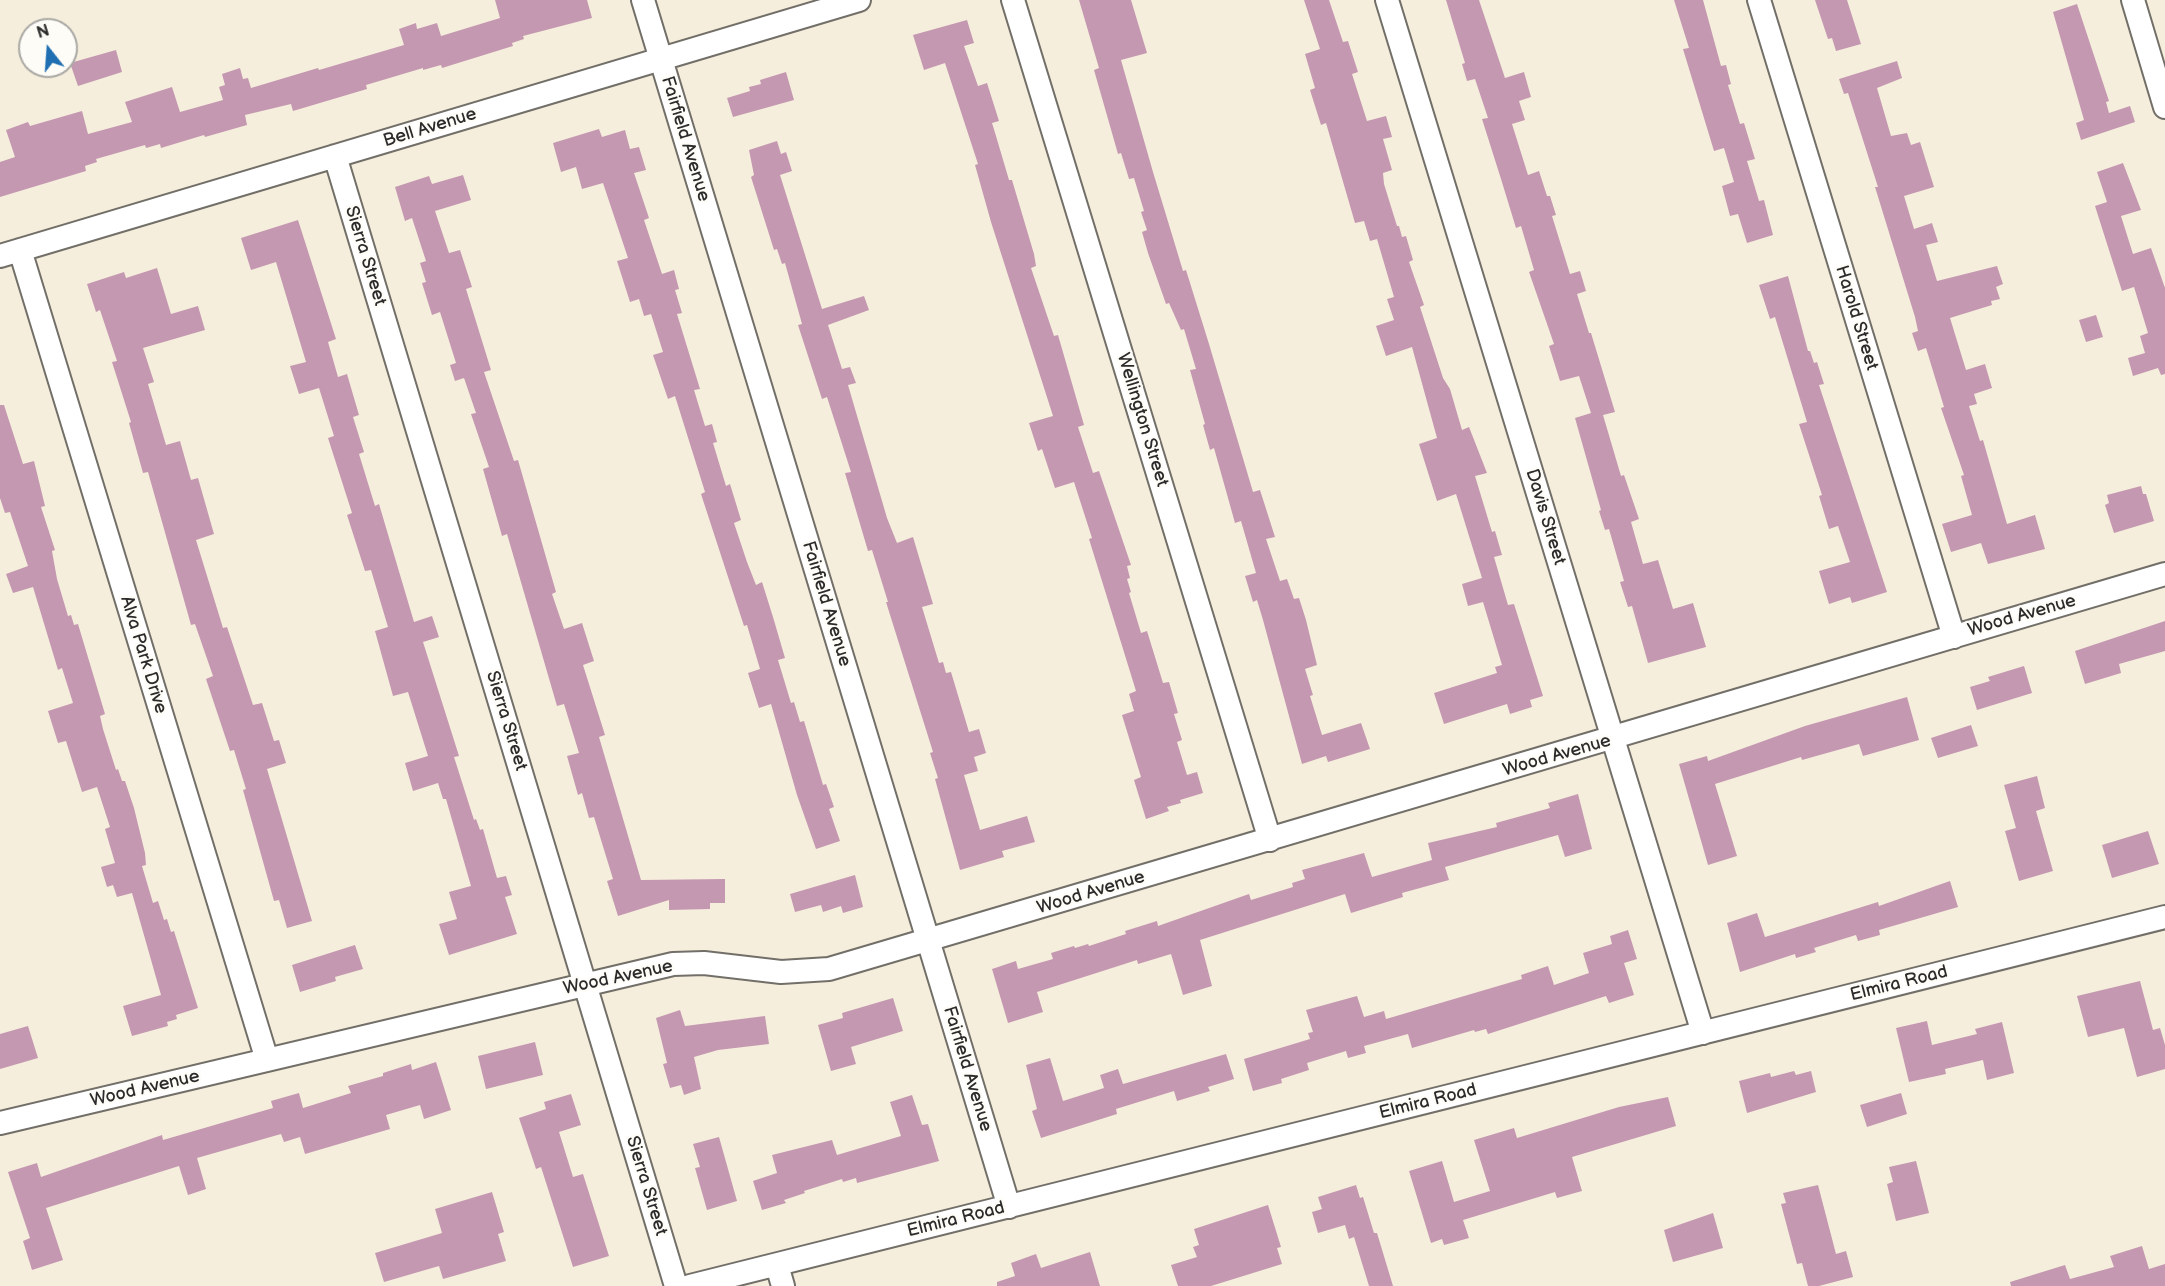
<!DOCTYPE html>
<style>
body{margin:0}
#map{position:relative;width:2165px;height:1286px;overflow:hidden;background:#f6eedc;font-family:"Balsamiq Sans",sans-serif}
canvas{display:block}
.north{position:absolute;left:18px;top:18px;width:60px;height:60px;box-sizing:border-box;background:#fdfcf7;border:2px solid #a9a8a5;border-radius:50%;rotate:343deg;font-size:16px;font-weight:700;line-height:24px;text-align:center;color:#2b2b2b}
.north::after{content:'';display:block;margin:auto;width:21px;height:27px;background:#1f6fb2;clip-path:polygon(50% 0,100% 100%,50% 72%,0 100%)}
</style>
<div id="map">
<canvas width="2165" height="1286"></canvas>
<div class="north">N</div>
</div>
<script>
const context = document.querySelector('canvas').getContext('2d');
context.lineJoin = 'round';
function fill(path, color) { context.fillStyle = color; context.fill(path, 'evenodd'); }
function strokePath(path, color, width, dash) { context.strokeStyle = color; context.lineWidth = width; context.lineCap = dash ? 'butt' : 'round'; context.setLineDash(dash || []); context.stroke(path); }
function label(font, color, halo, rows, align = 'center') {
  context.font = font + ' "Balsamiq Sans",sans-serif'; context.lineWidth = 4.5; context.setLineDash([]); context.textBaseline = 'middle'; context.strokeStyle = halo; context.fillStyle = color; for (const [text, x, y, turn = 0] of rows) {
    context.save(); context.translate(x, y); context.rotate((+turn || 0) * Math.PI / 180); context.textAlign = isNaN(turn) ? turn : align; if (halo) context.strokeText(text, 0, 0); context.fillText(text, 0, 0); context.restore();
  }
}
const building = new Path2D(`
 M495,0H587L592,18L523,36L524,39L512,43L513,46L442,68L441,65L423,70V68L366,85L367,89L293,111L291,104L245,115L247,125L205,137L204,135L161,148L160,144L146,148L145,145L96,159L97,162L85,166L86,171L0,197V162L15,157L6,130L28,122L30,126L82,111L88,134L132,122L125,102L172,87L180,112L223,100L219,87L225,85L222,74L240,68L243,79L248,78L251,88L318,68L319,70L404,45L399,29L416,23L417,29L437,23L441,36L500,18Z
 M1079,0H1131L1147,53L1121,60L1153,172L1183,271L1186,270L1209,344L1253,492L1260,490L1275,537L1266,539L1280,581L1287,579L1294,599L1299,598L1306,620L1317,665L1305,669L1313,695L1310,696L1322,735L1361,723L1370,749L1328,762L1326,756L1302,764L1263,620L1257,600L1253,602L1245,576L1256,573L1241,521L1235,523L1214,448L1210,450L1203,425L1205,424L1190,370L1196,369L1184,329L1181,330L1169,303L1166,304L1148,253L1142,232L1147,230L1141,212L1144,211L1134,178L1129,179L1121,153L1118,154L1094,70L1099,68Z
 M1304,0H1329L1343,42L1348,41L1358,72L1352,74L1367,121L1386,116L1392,137L1383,139L1392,170L1383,173L1384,184L1397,226H1399L1402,237L1406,236L1413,260L1409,262L1424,305L1420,307L1443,378L1450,389L1462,430L1469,427L1487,473L1475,476L1492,532L1495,531L1502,555L1494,557L1508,605L1514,604L1543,696L1530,700L1532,707L1510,714L1507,704L1444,724L1434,693L1497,673L1495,667L1502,665L1483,602L1468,606L1462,584L1482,578L1456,494L1437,501L1419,444L1437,438L1412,347L1386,356L1376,326L1394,320L1387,299L1394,297L1377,239L1370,241L1364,221L1355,223L1326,123L1321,125L1310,90L1315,88L1305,54L1320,49Z
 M1446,0H1479L1505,78L1524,72L1531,97L1519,101L1525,120L1512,124L1528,175L1539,171L1547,196H1550L1556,215L1552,216L1570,274L1580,271L1586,291L1577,294L1589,333H1591L1615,412L1603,415L1621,476L1624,475L1639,519L1631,522L1643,564L1658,560L1673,609L1693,603L1706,647L1648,663L1632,606L1628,607L1620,582L1624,581L1609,529L1605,530L1599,511L1601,510L1575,418L1591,413L1579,376L1560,381L1549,346L1554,344L1529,272L1534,270L1521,226L1516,228L1501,179L1482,119L1488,118L1475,79L1467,81L1462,64L1465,63Z
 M1674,0H1703L1721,66L1726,65L1731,84L1728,85L1740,124L1744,123L1755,159L1747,161L1759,201L1764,200L1773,235L1747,243L1738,214L1730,216L1722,186L1734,182L1724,148L1714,151L1683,49L1689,48Z
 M1815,0H1847L1861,44L1836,51L1832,38L1828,39Z
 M2077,4L2109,101L2106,102L2109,113L2130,106L2135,122L2081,140L2076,123L2084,120L2053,12Z
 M967,20L974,43L964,46L978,86L987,83L999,121L992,123L996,136L1009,180H1012L1034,254L1036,266L1031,268L1054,336L1058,335L1084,425L1078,427L1093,473L1099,471L1131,565L1127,566L1130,578L1127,579L1131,592L1129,593L1141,633L1147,631L1163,683L1169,682L1178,713L1174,714L1182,740L1177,742L1187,775L1197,772L1203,793L1180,800L1181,803L1167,807L1169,811L1146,819L1134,780L1141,777L1122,715L1134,711L1129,694L1136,691L1089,539L1092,538L1074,482L1055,488L1042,449L1038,451L1029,423L1053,416L991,222L975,165L978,164L945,63L924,70L913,35Z
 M116,50L122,72L78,86L70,63Z
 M1897,61L1902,78L1877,88L1891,136L1907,133L1911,145L1920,142L1934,187L1904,196L1914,229L1932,223L1938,242L1926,245L1937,281L1997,266L2003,284L1996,287L2000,299L1991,301L1992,305L1950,318L1966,370L1985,364L1992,388L1974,394L1977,404L1969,406L1980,441L1983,440L2007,524L2035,515L2045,549L1988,564L1981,543L1951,552L1942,524L1972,515L1961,476L1964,475L1941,408L1944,407L1926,348L1918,351L1912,333L1918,331L1915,317L1875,187H1878L1848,93L1844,94L1839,79Z
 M786,72L794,100L733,117L727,98L750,91L749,87L761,84L760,80Z
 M599,129L602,137L625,130L630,149L639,147L646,170L634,173L649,218L644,220L662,274L674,270L679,289L675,290L682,313L677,314L700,389L694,390L705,426L712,424L717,442L713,443L726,486L730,484L741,520L734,523L747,562L756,585L762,582L773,617L785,658L778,660L791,703L794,702L800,722L804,721L823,785L826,784L834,807L829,809L840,841L816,849L797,795L771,704L759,708L748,673L760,669L747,625L744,626L701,494L705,492L675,396L668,399L653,355L663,352L651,314L644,316L639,299L630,302L617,261L628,258L603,183L582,189L576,167L561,172L553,143Z
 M777,141L781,154L786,152L792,171L780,175L822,309L864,296L869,310L828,325L842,369L850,367L856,383L848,385L887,518L897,543L913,537L933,604L922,607L939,663L943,662L946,673L951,672L969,732L979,729L986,753L974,757L978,771L964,775L980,830L1027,816L1035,842L1002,851L1004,857L960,870L935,779L938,778L930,753L933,752L886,602H888L872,550L868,551L845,473L851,472L827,397L822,399L798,325L802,324L785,263L782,264L777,249L774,250L751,177L754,175L749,150Z
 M2123,163L2141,210L2121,216L2133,254L2151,248L2165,288V374L2161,375L2158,368L2133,376L2128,358L2145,353L2140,336L2148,333L2134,287L2122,291L2095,206L2107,202L2097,172Z
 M463,175L471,200L435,211L449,253L460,250L472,287L466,289L491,370L484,372L514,461L518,460L556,592L552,594L564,629L582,623L594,661L583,665L605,735L599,737L641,880L725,879V903H710V909L669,910V900L618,916L607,881L613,879L594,817L589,818L582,793L578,795L567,756L579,753L564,704L557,706L507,534L502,536L483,469L489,467L471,414L476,413L464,378L455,381L450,365L456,363L440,312L432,315L422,283L426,282L420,263L426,261L412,218L405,221L395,187L429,176L432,184Z
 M298,220L336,339L328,342L338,377L347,374L359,415L353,417L364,452L359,454L375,506L379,504L414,622L432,616L439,637L423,642L459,756L454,757L474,820L476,819L480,830L483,829L497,878L506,876L512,895L505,897L517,934L449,955L439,924L457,919L449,892L471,886L446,799H443L438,783L413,791L405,763L428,756L408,692L393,696L375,631L388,627L371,570L365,571L347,515L352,513L328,438L334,436L319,388L299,394L290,366L306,362L276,262L251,270L241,238Z
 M157,268L171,314L198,306L205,330L143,348L154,382L148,384L166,445L180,441L191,480L198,478L214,534L196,540L223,628L227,627L253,705L262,703L274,741L279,740L286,763L267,769L312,921L287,928L279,900L274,901L243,790L246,789L234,750L230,751L206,679L213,676L195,624L191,625L148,472L143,473L129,423L131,422L112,362L117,361L100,310L96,312L87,284L124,272L126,278Z
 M1788,276L1808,351H1810L1814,363L1817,362L1824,384L1819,385L1887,592L1852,603L1850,597L1829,604L1819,571L1850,562L1838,526L1829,529L1819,496L1822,495L1799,424L1807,422L1775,317L1770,319L1759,285Z
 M2096,315L2103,337L2086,342L2079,320Z
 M0,405H4L23,464L34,461L45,506L41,507L55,550L52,551L57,579L68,616L71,615L74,625L78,624L105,714L100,716L103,729L116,770L118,769L122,781H125L134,808L145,853L146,865L142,866L153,903L158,901L164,920L167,919L171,932L174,931L198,1008L176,1015L177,1019L167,1022L168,1026L132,1036L123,1006L161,995L132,893L117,897L113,885L107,887L101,867L115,863L105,829L110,827L97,787L82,792L66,741L58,743L48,711L73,703L62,668L58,670L33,587L13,593L6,574L28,566L10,512L5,513L0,498Z
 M2141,486L2143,494H2146L2154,521L2114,533L2105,505L2109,503L2107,495Z
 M2165,621V651L2119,664L2121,673L2085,684L2075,651Z
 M2024,666L2032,693L1977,710L1970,687L1990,681L1988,677Z
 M1907,697L1919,740L1863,756L1859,744L1802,760L1801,757L1715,784L1737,856L1708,865L1679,764L1707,756L1708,761L1805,726Z
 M1971,725L1978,746L1938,758L1931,738Z
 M2037,776L2045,808L2036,811L2053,871L2019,881L2005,831L2016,828L2004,785Z
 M1578,794L1592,849L1565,857L1558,835L1445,867L1449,880L1402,893L1403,897L1351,913L1345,894L1200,940L1212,986L1183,995L1171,954L1138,964L1137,960L1037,992L1043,1012L1008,1023L992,969L1016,961L1018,969L1053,959L1051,953L1074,946L1075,948L1088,944L1089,946L1126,934L1125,931L1157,921L1158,926L1249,894L1251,900L1293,887L1292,883L1305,879L1302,870L1364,853L1372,877L1432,860L1428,843L1497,827L1496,823L1550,808L1548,803Z
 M2148,831L2159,864L2112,878L2102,845Z
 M855,875L863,907L843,913L841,906L823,912L821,905L795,912L790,894Z
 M1950,881L1958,907L1879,930L1880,935L1858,941L1856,935L1814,948L1816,952L1796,958L1795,954L1740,972L1727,923L1757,913L1765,937L1878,902L1879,906Z
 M1628,930L1637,959L1624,963L1634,995L1609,1003L1606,996L1488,1034L1486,1029L1475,1032L1474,1030L1412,1048L1408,1034L1364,1046L1366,1053L1348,1058L1346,1051L1307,1063L1309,1070L1281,1079L1282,1083L1253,1091L1244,1059L1310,1039L1308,1033L1313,1032L1306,1010L1357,996L1364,1017L1384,1011L1386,1019L1522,979L1521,975L1548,966L1554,985L1589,973L1583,953L1612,944L1610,936Z
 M355,945L363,969L335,977L336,981L300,992L292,965Z
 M2140,981L2153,1030L2160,1028L2165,1045V1069L2137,1077L2124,1028L2088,1037L2077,996Z
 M893,998L903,1031L851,1047L856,1064L831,1071L818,1025L843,1018L842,1013Z
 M680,1010L685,1026L765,1016L769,1044L718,1050L694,1057L701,1089L684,1095L681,1085L670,1088L663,1064L667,1063L656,1018Z
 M1927,1021L1932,1045L1977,1034L1975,1029L2002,1022L2014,1073L1987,1080L1983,1060L1945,1069L1946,1074L1909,1082L1896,1028Z
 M28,1026L38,1058L0,1069V1034Z
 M535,1042L543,1075L486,1089L478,1056Z
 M1226,1054L1234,1079L1208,1087L1210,1091L1177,1101L1174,1091L1116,1109L1117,1114L1041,1138L1032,1111L1037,1109L1026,1065L1050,1058L1063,1101L1104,1088L1100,1075L1118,1069L1123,1084Z
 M436,1062L451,1110L424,1119L420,1105L386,1115L390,1129L305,1154L300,1137L284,1142L281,1134L197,1158L206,1189L188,1195L179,1166L46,1208L63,1260L32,1270L23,1241L30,1238L8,1172L37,1163L41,1177L162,1135L163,1140L273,1108L271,1101L299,1093L303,1108L351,1093L348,1086L383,1076V1073L411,1064L412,1070Z
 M1794,1071L1796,1075L1811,1071L1816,1092L1747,1113L1739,1081L1770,1073L1771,1077Z
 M1901,1093L1907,1114L1867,1127L1860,1105Z
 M571,1094L581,1125L559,1132L573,1177L583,1174L609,1256L573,1267L541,1167L536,1169L519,1118L546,1109L544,1102Z
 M912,1095L922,1125L928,1124L939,1161L857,1183L856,1178L843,1182L842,1179L804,1191L805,1193L784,1200L786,1203L762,1210L753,1181L777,1173L772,1155L832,1140L837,1155L901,1136L890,1102Z
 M1668,1097L1676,1126L1572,1157L1582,1191L1557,1198L1555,1192L1463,1220L1469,1238L1444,1245L1442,1239L1431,1243L1409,1171L1442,1161L1454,1202L1490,1191L1474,1140L1514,1128L1517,1138L1619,1107Z
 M719,1137L737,1201L707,1210L695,1168L700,1167L693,1144Z
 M1916,1161L1929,1213L1896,1221L1887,1184L1893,1182L1889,1167Z
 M1356,1185L1360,1198L1363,1197L1374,1233H1377L1393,1286H1369L1354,1237L1349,1239L1345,1225L1318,1233L1312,1212L1322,1209L1318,1197Z
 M1818,1185L1836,1254L1846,1251L1853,1277L1819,1286H1808L1802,1263L1797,1264L1781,1204L1786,1203L1783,1193Z
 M492,1192L504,1232L498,1234L506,1261L443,1279L439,1266L384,1282L375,1253L442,1233L435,1209Z
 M1268,1205L1281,1247L1277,1248L1282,1264L1211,1286H1178L1171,1265L1197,1257L1193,1247L1199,1245L1194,1229Z
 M1713,1213L1723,1248L1673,1262L1664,1230Z
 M2142,1246L2149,1269L2165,1264V1286H2011L2010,1282L2065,1265L2070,1279L2114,1267L2110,1256Z
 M1090,1252L1100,1286H997V1282L1015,1276L1011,1263L1036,1254L1041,1268Z`);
const minor = new Path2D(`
 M643,0L1009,1207
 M1013,0L1270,840
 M1387,0L1703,1033
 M1759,0L1954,637
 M2133,0L2165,107
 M335,156L676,1286
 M20,250L267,1060
 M0,256L859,0
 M0,1123L673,964L704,963L781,972L829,969L2165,574
 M777,1265L783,1286
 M690,1286L2165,917`);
const streetNames = [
 ["Bell Avenue",430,128,-17],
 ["Fairfield Avenue",685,139,73],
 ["Sierra Street",365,256,73],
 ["Harold Street",1856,318,73],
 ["Wellington Street",1142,420,73],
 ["Davis Street",1545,517,73],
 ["Fairfield Avenue",826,604,73],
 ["Wood Avenue",2022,616,-16],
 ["Alva Park Drive",143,655,73],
 ["Sierra Street",506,721,73],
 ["Wood Avenue",1557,756,-16],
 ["Wood Avenue",1091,893,-17],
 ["Wood Avenue",618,978,-12],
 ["Elmira Road",1899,984,-14],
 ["Fairfield Avenue",967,1069,73],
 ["Wood Avenue",145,1089,-13],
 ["Elmira Road",1428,1102,-14],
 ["Sierra Street",646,1186,73],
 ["Elmira Road",956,1220,-14]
];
fill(building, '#c498b1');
strokePath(minor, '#726f69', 26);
strokePath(minor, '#fff', 22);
label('18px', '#2b2b2b', '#fdfcf7', streetNames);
</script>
